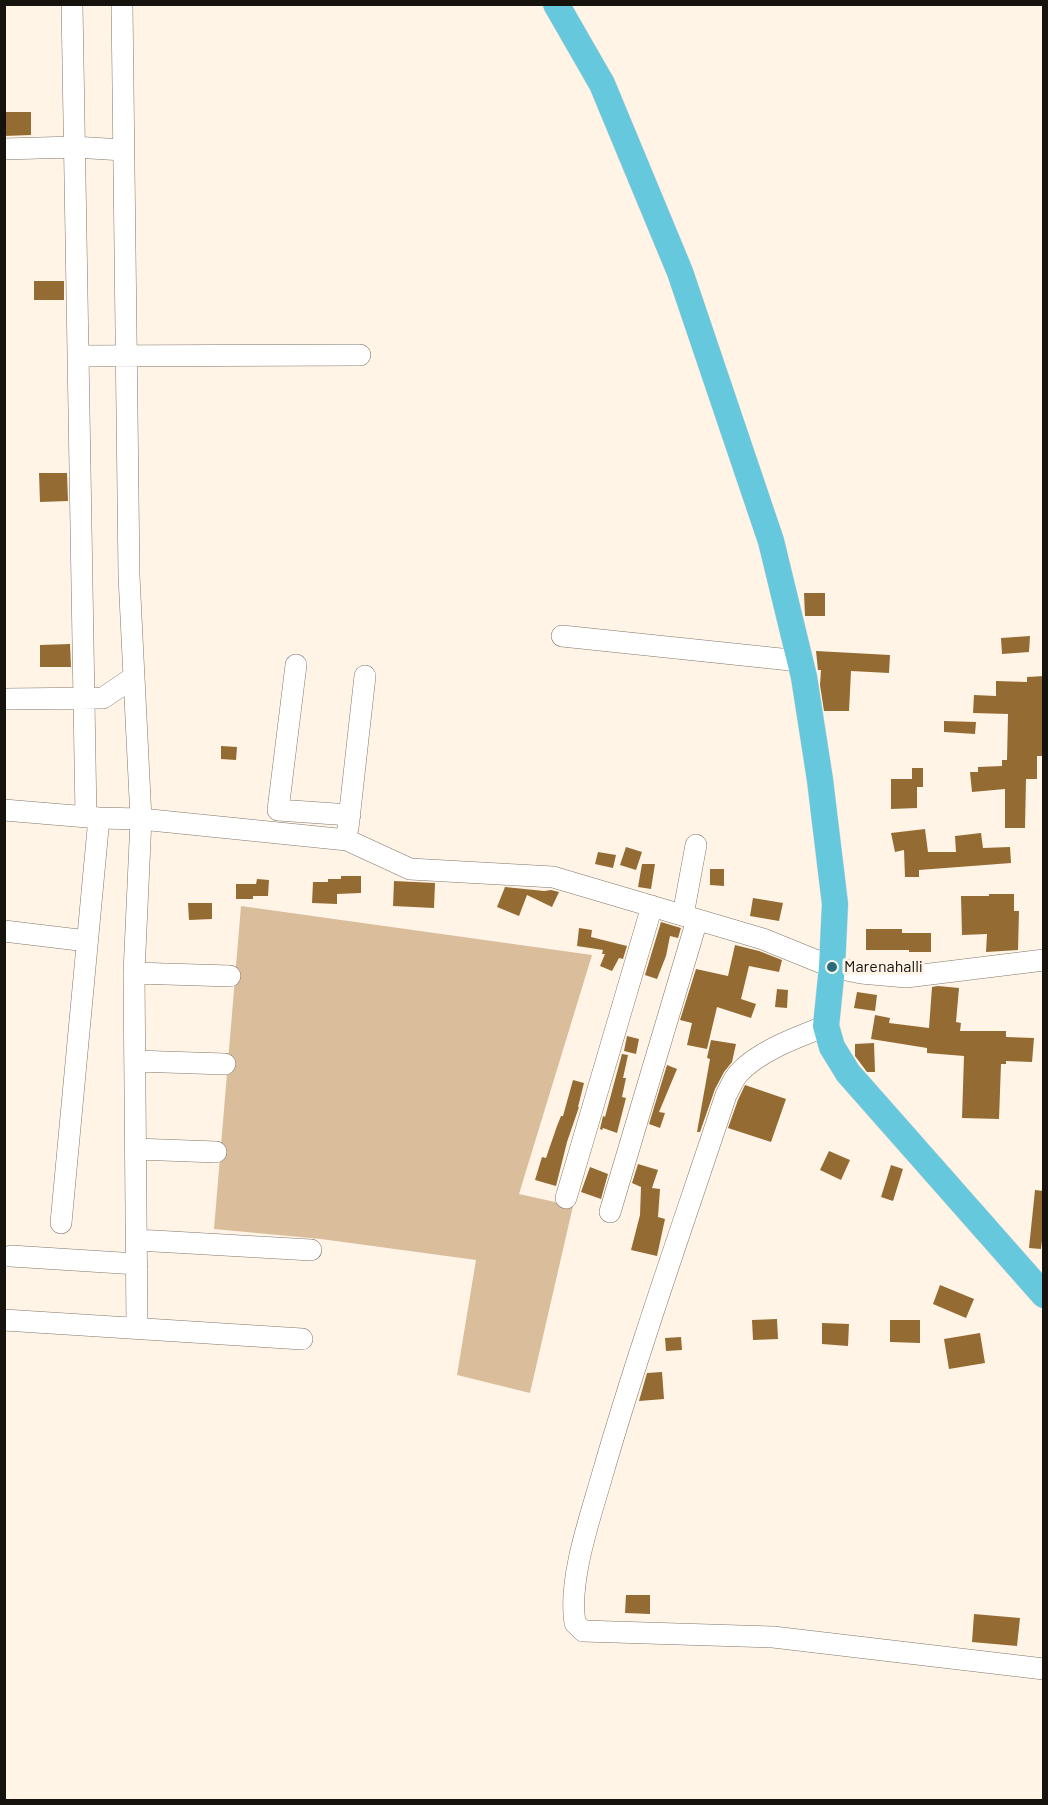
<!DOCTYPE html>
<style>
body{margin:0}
#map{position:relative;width:1048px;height:1805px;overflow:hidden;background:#fff4e6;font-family:Barlow,sans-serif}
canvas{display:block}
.frame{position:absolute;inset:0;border:6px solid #16130e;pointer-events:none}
</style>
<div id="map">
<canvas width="1048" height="1805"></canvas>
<div class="frame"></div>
</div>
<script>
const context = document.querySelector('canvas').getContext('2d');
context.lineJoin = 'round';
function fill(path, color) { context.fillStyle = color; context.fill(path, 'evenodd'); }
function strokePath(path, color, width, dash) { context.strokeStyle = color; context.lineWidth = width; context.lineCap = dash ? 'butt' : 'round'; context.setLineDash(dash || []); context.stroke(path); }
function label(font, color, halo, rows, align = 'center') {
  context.font = font + ' Barlow,sans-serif'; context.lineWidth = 6; context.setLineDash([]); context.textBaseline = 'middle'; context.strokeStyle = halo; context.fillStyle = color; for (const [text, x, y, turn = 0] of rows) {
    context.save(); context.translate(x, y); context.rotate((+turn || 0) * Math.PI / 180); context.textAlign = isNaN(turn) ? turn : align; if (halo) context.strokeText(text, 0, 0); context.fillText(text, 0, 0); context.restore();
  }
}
const green = new Path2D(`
 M241,906L592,955L519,1194L573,1206L530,1393L457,1375L476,1260L321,1239L214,1229Z`);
const building = new Path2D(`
 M4,112H31V135L4,136Z
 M34,281H64V300H34Z
 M39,473H67L68,501L40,502Z
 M804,593H825V616H805Z
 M1030,636L1029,652L1002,654L1001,638Z
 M70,644L71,667H40V645Z
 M816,651L890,655L889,673L851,671L849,711H824L820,685L821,670H818Z
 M1044,676V756H1037V779H1026L1025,828H1005V789L972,792L970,772H978V767L1002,766V760H1007L1008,714L973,713L974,695L996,696V681L1027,682V677Z
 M944,721L976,722L975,734L944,732Z
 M221,746L237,747L236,760L221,759Z
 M912,768H923V787H917V808L891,809V779H912Z
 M925,829L928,852H956L955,836L981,833L983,848L1010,847L1011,863L919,870V877H905L904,850L895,852L891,833Z
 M626,847L642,852L636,870L620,865Z
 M598,852L616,855L613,868L595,864Z
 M642,864H655L651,889L638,887Z
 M710,869H724V886L710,885Z
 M341,876H361V893L337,894V904L312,903L313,882H328V879H341Z
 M257,879L269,880L268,896H253V899H236V884H256Z
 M394,881L435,883L434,908L393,906Z
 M505,887L544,891L551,890L559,892L552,907L527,895L519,916L497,907Z
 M989,894H1014V911H1019L1018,950L986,952L987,934L962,935L961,896H989Z
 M753,898L783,903L779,921L750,916Z
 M188,903H212V919L189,920Z
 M661,922L681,928L678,938L670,936L666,956L657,979L645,975Z
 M579,928L592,930L591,937L627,946L623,959L619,958L612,971L600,966L605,954H602L603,950L577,946Z
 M866,929H902V933H931V952H909V950H866Z
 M735,945L759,951L782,960L779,972L749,966L741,999L756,1004L751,1018L717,1007L707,1049L687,1045L692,1023L680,1020L696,969L728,976Z
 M938,986L959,988L956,1022L961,1023L960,1031H1006V1037L1034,1038L1032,1062L1006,1061V1064H1001L999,1119L962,1118L964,1056L927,1053V1048L871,1039L875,1015L890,1018L889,1023L929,1028L932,987Z
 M777,989L788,990L787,1008L775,1007Z
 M857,992L877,995L875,1011L854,1008Z
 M627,1036L639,1039L636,1054L624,1051Z
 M711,1040L736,1044L732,1062L724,1072L715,1089L700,1132H697L710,1059L707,1058Z
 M874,1043L875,1072H867L855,1056V1044Z
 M622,1054L628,1055L623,1078H626L622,1097L626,1098L617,1133L603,1128L602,1130L600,1129L603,1116L605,1117Z
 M667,1065L677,1069L659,1112L665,1113L660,1128L649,1124Z
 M573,1080L584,1083L578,1107H579L567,1142L556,1186L535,1180L542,1157L546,1158L557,1126L561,1116H563Z
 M745,1085L786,1099L771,1142L728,1128L738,1100Z
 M829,1151L850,1160L841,1180L820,1170Z
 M638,1164L658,1170L652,1188L660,1189L658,1217L665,1219L657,1256L631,1250L640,1215L641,1187L632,1183Z
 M891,1165L903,1169L893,1201L881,1197Z
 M590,1167L608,1174L601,1199L581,1192Z
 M1035,1190L1044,1191V1223L1041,1249L1029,1248Z
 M940,1285L974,1299L966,1318L933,1304Z
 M777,1319L778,1339L753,1340L752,1320Z
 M890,1320H920V1343L890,1342Z
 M822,1323L849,1324L848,1346L822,1344Z
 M980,1333L985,1363L949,1369L944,1339Z
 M681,1337L682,1350L666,1351L665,1338Z
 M662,1372L664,1399L639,1401L647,1373Z
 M626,1595H650V1614L625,1613Z
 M974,1614L1020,1618L1017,1646L972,1642Z`);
const minor = new Path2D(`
 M72,4L86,817
 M122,4L129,576L141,819L134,973L137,1328
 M4,149L74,147L123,150
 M78,356L360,355
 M562,636L800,661
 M296,665L278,810L350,815
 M4,699L103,698L134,677
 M4,810L99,818L141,819L347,840L410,869L553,877L763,939L832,967L861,973L906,977L1044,960
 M348,828L365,676
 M683,915L696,845
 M4,931L87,941
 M134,973L230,976
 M826,1026C798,1037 758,1051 738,1074C733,1080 730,1088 726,1095C684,1222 639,1348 602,1476C590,1518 568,1580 575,1623L583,1631L773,1637L1044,1669
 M135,1061L225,1064
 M136,1149L216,1152
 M566,1198L652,906
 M610,1212L697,920
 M61,1223L99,818
 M137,1240L311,1250
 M11,1256L137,1264
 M4,1320L302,1339`);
const major = new Path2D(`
 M556,4L602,84L680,272L771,541L804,677L820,780L835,904L832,967L826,1026L832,1047L848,1073L1044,1295`);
const markers = [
 [832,967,6,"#2a6c7e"]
];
const poiNames = [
 ["Marenahalli",844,967]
];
fill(green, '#dabe9c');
fill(building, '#946b32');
strokePath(minor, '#80766a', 22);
strokePath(major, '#dad9d8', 27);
strokePath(minor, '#fff', 21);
strokePath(major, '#66c8dc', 26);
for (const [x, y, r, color] of markers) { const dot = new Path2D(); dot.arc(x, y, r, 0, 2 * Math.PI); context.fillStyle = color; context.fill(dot); strokePath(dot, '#fff4e6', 2); }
label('16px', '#16130e', '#fff4e6', poiNames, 'left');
</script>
